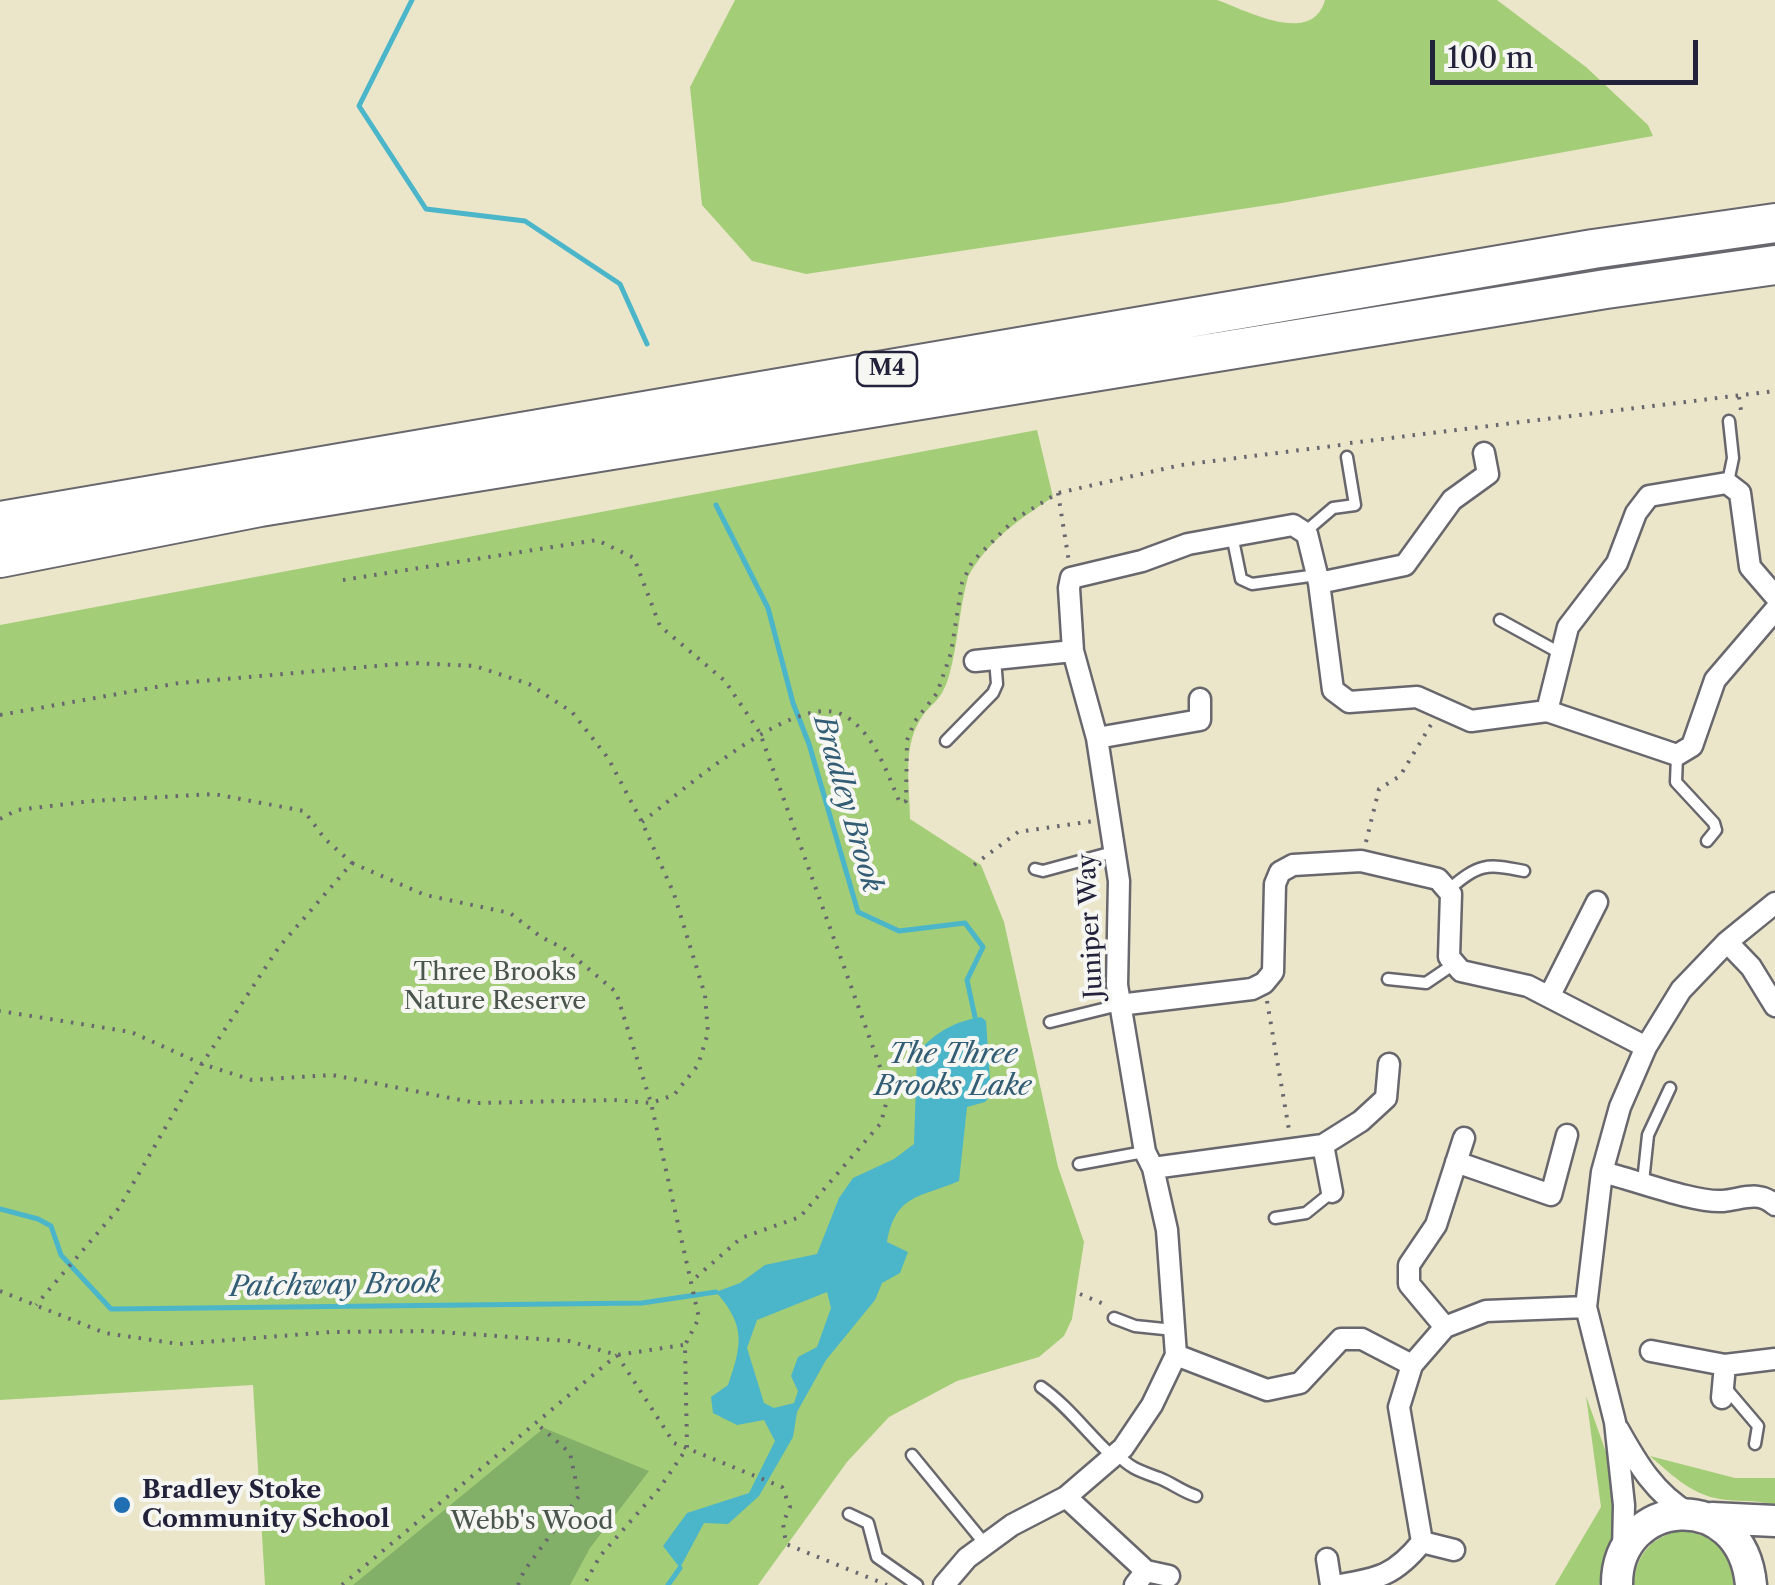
<!DOCTYPE html>
<style>
body{margin:0}
#map{position:relative;width:1775px;height:1585px;overflow:hidden;background:#ebe6ca;font-family:"Libre Caslon Text",serif}
canvas{display:block}
.scale{position:absolute;left:1430px;top:40px;width:268px;height:45px;box-sizing:border-box;border:5px solid #22223b;border-top:0;padding-left:12px;font-size:30px;line-height:35px;white-space:nowrap;color:#22223b;-webkit-text-stroke:8px #f6f6f2;paint-order:stroke}
</style>
<div id="map">
<canvas width="1775" height="1585"></canvas>
<div class="scale">100 m</div>
</div>
<script>
const context = document.querySelector('canvas').getContext('2d');
context.lineJoin = 'round';
function fill(path, color) { context.fillStyle = color; context.fill(path, 'evenodd'); }
function strokePath(path, color, width, dash) { context.strokeStyle = color; context.lineWidth = width; context.lineCap = dash ? 'butt' : 'round'; context.setLineDash(dash || []); context.stroke(path); }
function label(font, color, halo, rows, align = 'center') {
  context.font = font + ' "Libre Caslon Text",serif'; context.lineWidth = 8; context.setLineDash([]); context.textBaseline = 'middle'; context.strokeStyle = halo; context.fillStyle = color; for (const [text, x, y, turn = 0] of rows) {
    context.save(); context.translate(x, y); context.rotate((+turn || 0) * Math.PI / 180); context.textAlign = isNaN(turn) ? turn : align; if (halo) context.strokeText(text, 0, 0); context.fillText(text, 0, 0); context.restore();
  }
}
const green = new Path2D(`
 M735,0H1217C1246,10 1312,47 1325,0H1497L1586,67L1648,125L1653,136L1282,203L806,274L752,261L702,205L690,87Z
 M1037,430L1053,497C1021,518 986,542 968,577C959,609 958,644 949,676C940,705 932,700 920,720C902,749 910,787 910,819L981,865L1004,922L1058,1167L1084,1242L1072,1319L1064,1336L1039,1357L957,1381L889,1417L847,1462L758,1585H265L253,1385L0,1400V625Z
 M1586,1396L1617,1483L1616,1528L1599,1585H1555L1601,1507Z
 M1650,1456L1735,1478H1775V1507C1761,1499 1743,1502 1727,1500C1694,1497 1674,1477 1650,1456Z
 M1681,1531C1713,1533 1733,1553 1734,1585H1634C1635,1555 1652,1536 1681,1531Z`);
const forest = new Path2D(`
 M544,1428L649,1471L590,1548L570,1585H353Z`);
const water = new Path2D(`
 M981,1017L986,1021L991,1095L985,1102L967,1107L959,1181C919,1198 896,1194 887,1242L908,1252L900,1273L882,1283L875,1300L826,1360L797,1412L793,1437L759,1496L728,1524L704,1523L680,1568L663,1546L687,1513L749,1493L775,1441L764,1420L737,1425L713,1413L711,1397L728,1385C742,1345 746,1326 716,1292L740,1283L765,1265L817,1254L839,1198L853,1178L894,1159L914,1144L917,1053C936,1032 953,1022 981,1017ZM827,1292L831,1308L817,1347L798,1357L791,1376L798,1391L794,1403L774,1408L764,1403L747,1348L757,1320Z`);
const stream = new Path2D(`
 M412,0L359,106L426,209L525,221L620,284L647,344
 M716,505L768,608L793,703L809,744L858,912L899,931L965,923L983,947L967,980L975,1017
 M0,1209L38,1219L51,1226L61,1255L111,1309L642,1303L716,1292
 M668,1585L680,1568`);
const path = new Path2D(`
 M1739,397L1742,417
 M1350,443L1775,391
 M1058,493L1069,562
 M343,580L597,540L634,558L660,626L725,681L760,733L889,1092L881,1123L800,1217L741,1238L693,1280
 M0,715L179,683L411,663L475,666L529,684L572,712L608,758L642,822L674,894L705,995L708,1033L698,1065L674,1095L651,1103L614,1100L476,1103L332,1075L252,1080L202,1064L131,1032L0,1011
 M0,819L17,810L91,801L214,794L304,811L325,839L352,863L279,947L202,1064L119,1208L36,1305
 M642,822C680,793 792,693 841,714C873,729 887,773 900,803L906,801L907,740L915,721L937,693L951,653L962,583L972,562L1015,519L1058,493L1181,465L1341,445
 M1366,842L1379,789L1400,776L1432,723
 M352,863L425,895L510,913L541,937L565,949L616,992L651,1103L699,1318L685,1345L687,1448L659,1489L600,1556L584,1585
 M974,865L1018,832L1094,821
 M1267,1001L1289,1130
 M0,1291L105,1333L179,1344L331,1332L425,1331L569,1341L617,1355L683,1345
 M1080,1294L1106,1305
 M617,1355L674,1443L782,1487L790,1507L783,1523L786,1544L887,1585
 M342,1585L617,1355
 M518,1585L524,1571L579,1496L570,1453L536,1423`);
const lane = new Path2D(`
 M1728,482L1733,458L1729,421
 M1305,532L1333,508L1355,505L1347,457
 M1232,535L1241,579L1252,584L1317,575
 M1500,620L1560,653
 M946,741L993,693L997,684L995,659
 M1677,756L1676,782L1714,823L1716,830L1707,841
 M1035,869L1043,871L1113,852
 M1448,890C1479,864 1485,863 1524,871
 M1388,979L1426,983L1454,964
 M1050,1022L1119,1005
 M1079,1164L1144,1152
 M1643,1182L1648,1135L1670,1088
 M1275,1218L1306,1213L1332,1192
 M1114,1318L1135,1326L1174,1330
 M1724,1386L1758,1426L1755,1444
 M1041,1387C1068,1406 1088,1434 1112,1456
 M1117,1454C1131,1469 1140,1471 1159,1478C1172,1483 1181,1491 1196,1496
 M912,1455L985,1544
 M849,1514L868,1523L877,1557L917,1585`);
const street = new Path2D(`
 M1319,583L1405,565L1452,500L1488,474L1484,453
 M975,661L1073,651
 M1547,711L1568,627L1617,563L1636,513L1649,496L1727,483L1740,493L1750,567L1775,596
 M1097,738L1200,720V699
 M1727,942L1751,967L1775,1006
 M1550,995L1597,902
 M1119,1005L1252,989L1264,983L1273,972L1275,884L1280,872L1293,865L1361,861L1438,879L1451,894L1449,957L1461,971L1528,986L1646,1047
 M1323,1145L1332,1192
 M1456,1162L1551,1195L1567,1135
 M1153,1168L1323,1145L1361,1121L1386,1098L1389,1064
 M1602,1172C1633,1179 1694,1203 1723,1201C1743,1199 1758,1190 1775,1205
 M1445,1327L1409,1284V1265L1436,1225L1464,1138
 M1651,1351L1725,1365L1775,1359
 M1176,1355L1267,1390L1300,1383L1341,1339H1362L1412,1365L1445,1327L1486,1311L1586,1307
 M1722,1398L1725,1365
 M1618,1429C1637,1463 1655,1494 1690,1514
 M1066,1497L1146,1571L1135,1585
 M1422,1542L1454,1550
 M1623,1552L1624,1505L1615,1422L1586,1307L1602,1172L1620,1107L1646,1047L1681,990L1727,942L1775,903
 M1327,1559L1331,1585
 M1146,1571L1169,1576
 M944,1585L967,1558L1012,1525L1066,1497L1123,1448L1152,1405L1176,1355L1167,1230L1153,1168L1145,1152L1117,985L1119,881L1097,738L1073,651L1069,588L1071,578L1142,561L1188,544L1293,525L1307,534L1319,583L1333,690L1349,702L1417,697L1471,721L1547,711L1677,755L1692,746L1715,680L1775,610
 M1340,1585C1380,1578 1395,1575 1422,1542L1399,1407L1412,1365`);
const secondary = new Path2D(`
 M1712,1518L1775,1521
 M1617,1585C1616,1497 1742,1485 1751,1585`);
const highway = new Path2D(`
 M0,521L1593,249L1775,223
 M0,558L260,507L1606,289L1775,265`);
const markers = [
 [122,1505,10,"#1f6fb2"]
];
const shields = [
 [887,369,60]
];
const shieldNames = [
 ["M4",887,369]
];
const streetNames = [
 ["Juniper Way",1091,926,-93]
];
const parkNames = [
 ["Three Brooks",495,973],
 ["Nature Reserve",495,1002],
 ["Webb's Wood",532,1522]
];
const poiNames = [
 ["Bradley Stoke",142,1491],
 ["Community School",142,1520]
];
const waterNames = [
 ["Bradley Brook",847,804,74],
 ["The Three",953,1055],
 ["Brooks Lake",953,1087],
 ["Patchway Brook",335,1286,-1]
];
fill(green, '#a4cd78');
fill(forest, '#83b068');
fill(water, '#4bb5c9');
strokePath(stream, '#4bb5c9', 5);
strokePath(lane, '#68676d', 15);
strokePath(street, '#68676d', 25);
strokePath(secondary, '#68676d', 35);
strokePath(highway, '#68676d', 42);
strokePath(path, '#68676d', 4, [2.5, 8]);
strokePath(lane, '#fff', 10);
strokePath(street, '#fff', 20);
strokePath(secondary, '#fff', 30);
strokePath(highway, '#fff', 38);
for (const [x, y, r, color] of markers) { const dot = new Path2D(); dot.arc(x, y, r, 0, 2 * Math.PI); context.fillStyle = color; context.fill(dot); strokePath(dot, '#f6f6f2', 4); }
for (const [x, y, w] of shields) { const box = new Path2D(); box.roundRect(x - w / 2, y - 17, w, 34, 8); context.fillStyle = '#f6f6f2'; context.fill(box); strokePath(box, '#22223b', 2.5); }
label('bold 22px', '#22223b', null, shieldNames);
label('25px', '#22223b', '#f6f6f2', streetNames);
label('25px', '#49554d', '#f6f6f2', parkNames);
label('bold 25px', '#22223b', '#f6f6f2', poiNames, 'left');
label('italic 28px', '#325d74', '#f6f6f2', waterNames);
</script>
